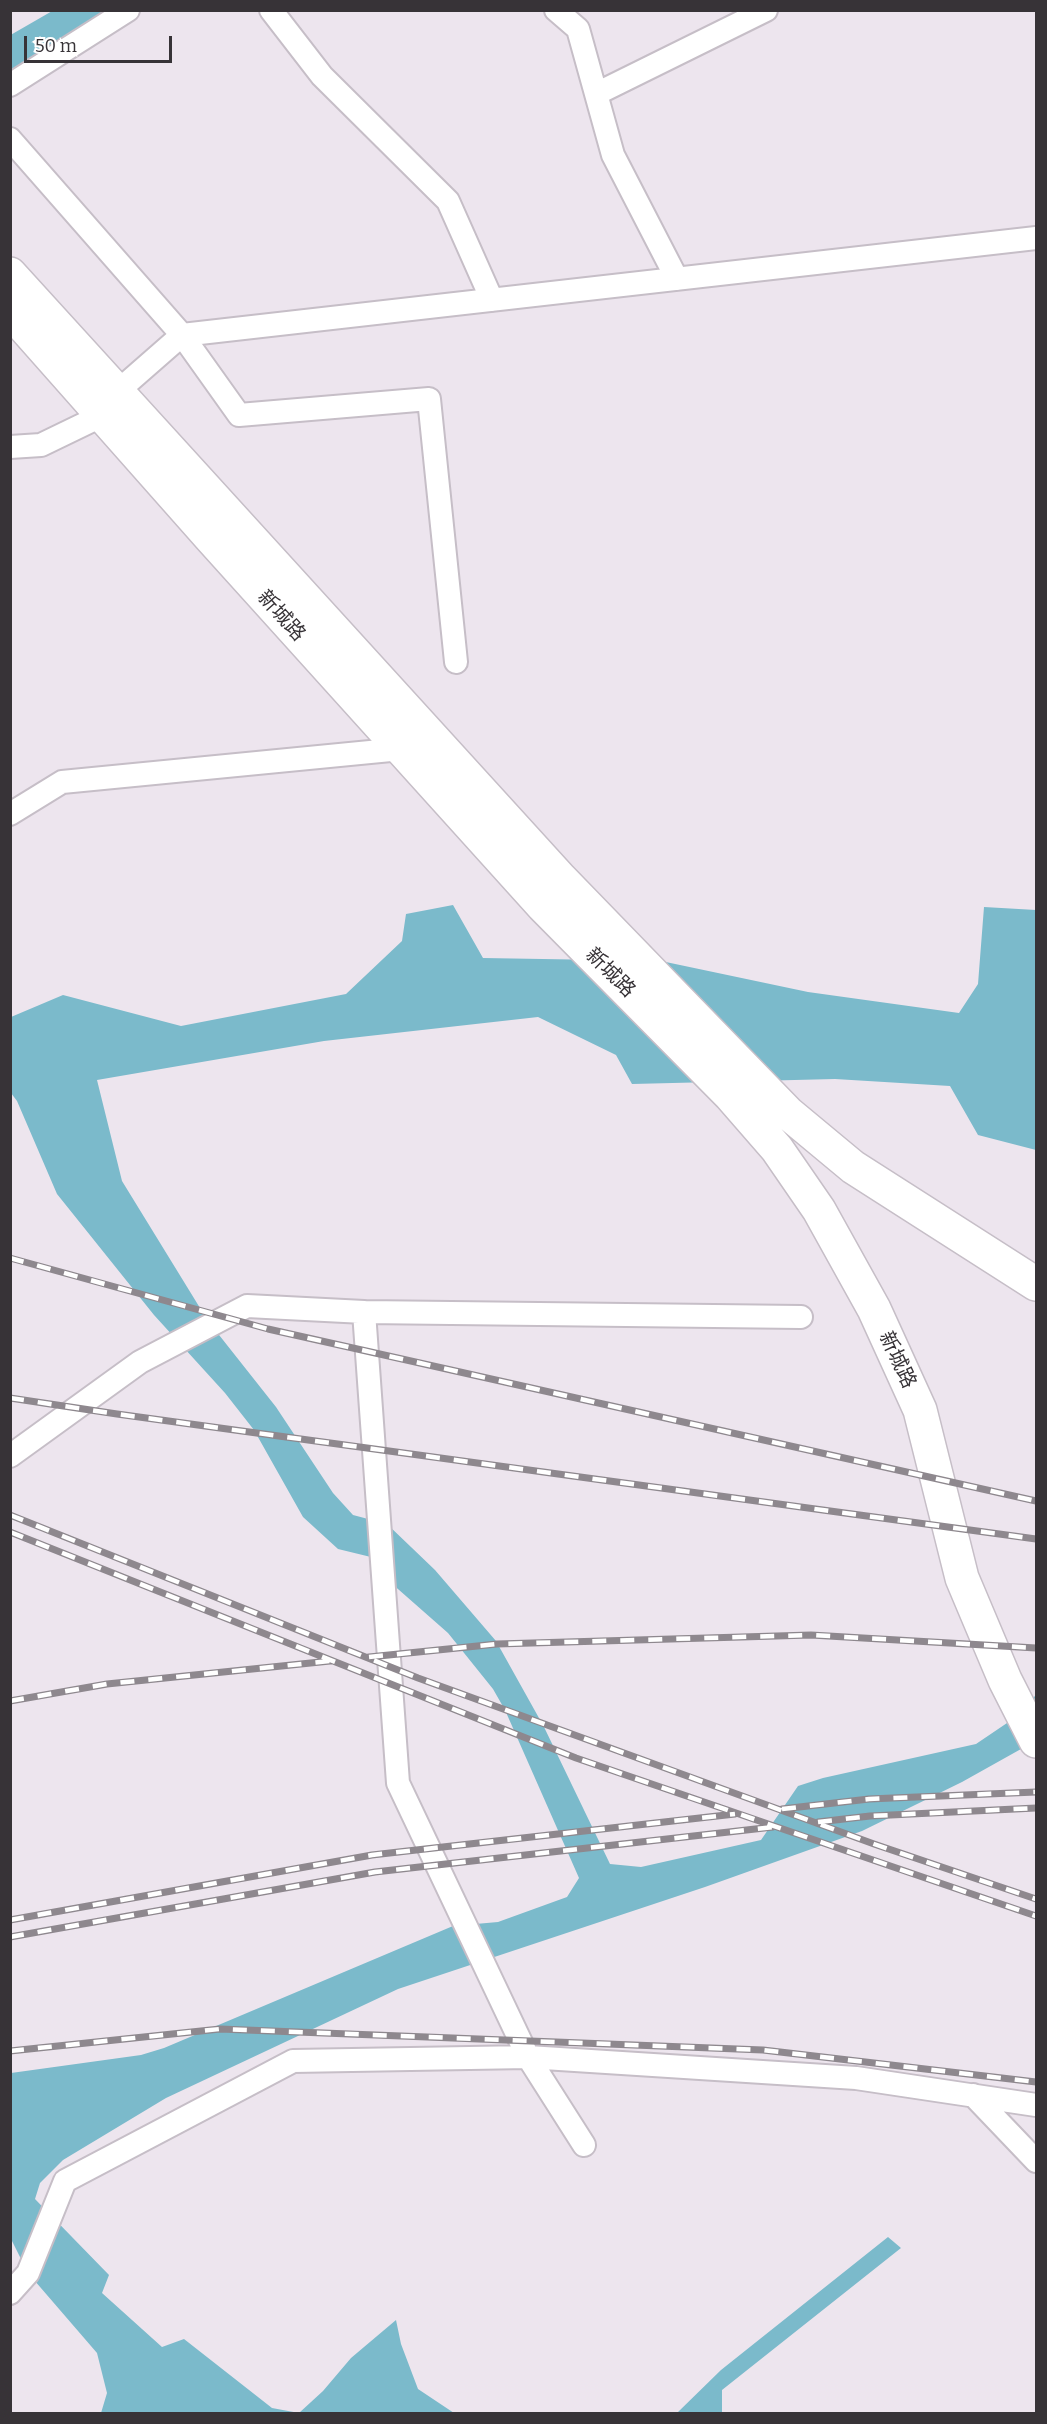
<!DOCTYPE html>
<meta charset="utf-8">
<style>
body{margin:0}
#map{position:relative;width:1047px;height:2424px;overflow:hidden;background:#ede5ee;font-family:Bitter,serif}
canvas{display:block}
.frame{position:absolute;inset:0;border:12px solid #373337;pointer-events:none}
.scale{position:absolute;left:24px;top:36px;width:148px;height:27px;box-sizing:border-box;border:3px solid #373337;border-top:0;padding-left:8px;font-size:18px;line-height:21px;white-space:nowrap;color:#373337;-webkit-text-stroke:4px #fff;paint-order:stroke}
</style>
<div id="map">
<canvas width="1047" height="2424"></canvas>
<div class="frame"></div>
<div class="scale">50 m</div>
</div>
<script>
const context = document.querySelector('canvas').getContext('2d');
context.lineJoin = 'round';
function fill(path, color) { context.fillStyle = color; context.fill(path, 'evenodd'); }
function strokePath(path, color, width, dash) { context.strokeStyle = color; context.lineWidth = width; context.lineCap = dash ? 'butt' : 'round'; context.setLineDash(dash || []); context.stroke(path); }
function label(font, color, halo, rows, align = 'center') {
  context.font = font + ' Bitter,"Noto Sans SC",serif'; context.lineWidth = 5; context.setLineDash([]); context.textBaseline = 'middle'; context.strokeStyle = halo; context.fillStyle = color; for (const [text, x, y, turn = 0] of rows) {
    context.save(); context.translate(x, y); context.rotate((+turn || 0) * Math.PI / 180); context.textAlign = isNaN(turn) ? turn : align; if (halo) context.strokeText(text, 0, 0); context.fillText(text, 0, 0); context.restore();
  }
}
const water = new Path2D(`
 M453,905L483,958L661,961L808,992L959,1013L978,984L984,907L1036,910V1150L978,1135L950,1086L835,1079L632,1084L616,1055L538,1017L324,1041L97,1080L122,1181L208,1321L276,1407L333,1493L353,1515L387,1524L435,1570L496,1641L544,1727L610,1864L641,1867L761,1840L798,1786L823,1778L976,1744L1010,1721L1036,1695V1732L1021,1749L962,1782L862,1831L705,1887L398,1989L166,2098L63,2160L40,2183L35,2199L109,2275L102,2293L162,2347L184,2339L272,2408L299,2413L323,2391L351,2358L396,2320L401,2344L418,2389L454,2413H101L107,2393L97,2353L28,2273L11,2239V2073L141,2055L164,2048L453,1926L498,1922L567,1897L579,1878L505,1710L493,1689L448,1633L390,1582L375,1558L338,1549L303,1517L254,1430L225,1393L154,1315L57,1194L17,1101L11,1093V1017L63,995L181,1026L346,994L402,941L406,914Z
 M888,2237L901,2248L722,2390V2413H677L721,2370Z`);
const river = new Path2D(`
 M10,56L90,10`);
const minor = new Path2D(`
 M271,10L322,76L448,201L492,300
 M556,10L578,29L613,155L677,279
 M10,85L128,10
 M596,94L766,10
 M10,139L182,335L239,415L429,399L456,662
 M118,391L182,335L1036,238
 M10,447L41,445L103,415
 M10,814L62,782L401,749
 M10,1456L140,1362L247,1306L364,1312
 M973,2095L1036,2161
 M584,2145L528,2057L398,1783L364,1312L801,1317
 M10,2293L28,2273L65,2181L293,2061L528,2057L856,2078L1036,2105`);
const primary = new Path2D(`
 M10,274L561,879L788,1113L853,1167L1036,1284
 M10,311L211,538L543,906L730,1095L777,1149L819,1210L874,1309L920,1410L962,1578L1005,1680L1036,1741`);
const rail = new Path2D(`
 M10,1258L268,1329L1036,1501
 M10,1398L117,1414L1036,1539
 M10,1515L418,1678L874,1844L1036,1899
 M10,1532L576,1758L1036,1916
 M369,1657L497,1644L811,1635L1036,1648
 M10,1701L107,1684L330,1661
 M782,1809L869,1799L1036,1792
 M818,1822L870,1816L1036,1808
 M10,1920L372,1855L735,1814
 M10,1937L375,1872L773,1827
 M10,2051L220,2029L763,2050L1036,2082`);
const streetNames = [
 ["新城路",281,616,48],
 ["新城路",610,973,45],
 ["新城路",897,1360,65]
];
fill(water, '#7bbacb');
strokePath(river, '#7bbacb', 36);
strokePath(minor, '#c6bec7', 26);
strokePath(primary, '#c6bec7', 36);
strokePath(minor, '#fff', 22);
strokePath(primary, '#fff', 33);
strokePath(rail, '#8e888e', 7);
strokePath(rail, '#fff', 4.5, [14]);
label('20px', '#373337', '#fff', streetNames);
</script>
